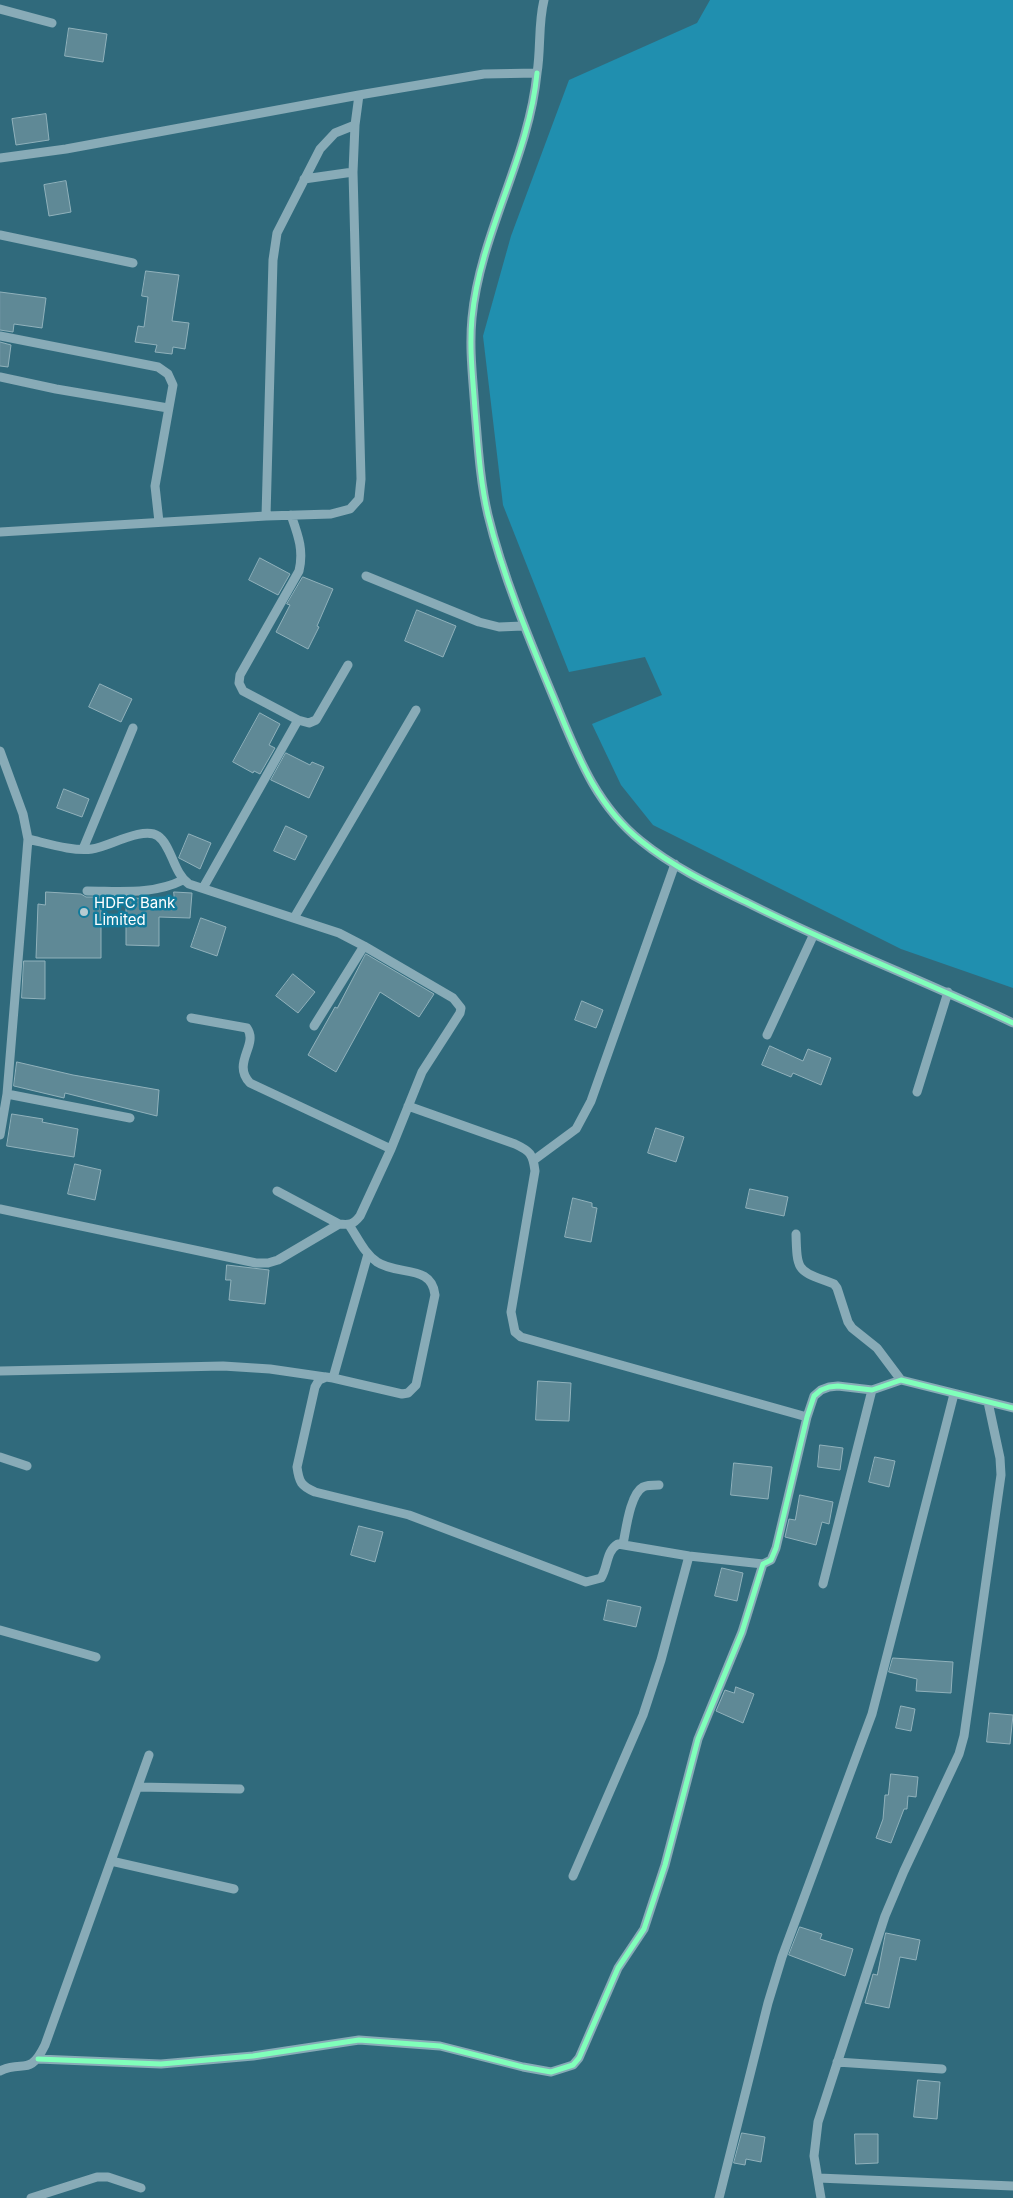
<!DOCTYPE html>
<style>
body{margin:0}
canvas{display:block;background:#306a7c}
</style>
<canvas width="1013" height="2198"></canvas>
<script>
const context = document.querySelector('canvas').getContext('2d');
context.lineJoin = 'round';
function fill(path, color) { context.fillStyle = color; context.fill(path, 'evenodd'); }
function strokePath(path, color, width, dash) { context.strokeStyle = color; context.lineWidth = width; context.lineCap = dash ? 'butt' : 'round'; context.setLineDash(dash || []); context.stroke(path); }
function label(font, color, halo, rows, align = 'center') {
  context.font = font + ' Inter,sans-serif'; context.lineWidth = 5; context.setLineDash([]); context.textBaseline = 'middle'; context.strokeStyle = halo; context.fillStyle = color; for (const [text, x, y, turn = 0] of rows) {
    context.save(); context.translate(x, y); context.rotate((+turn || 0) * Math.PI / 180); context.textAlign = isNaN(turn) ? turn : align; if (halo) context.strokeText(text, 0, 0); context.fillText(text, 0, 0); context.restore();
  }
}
const green = new Path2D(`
 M710,0H1013V988L901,949L653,825L621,785L592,724L662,695L645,657L569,672L503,505L483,336L511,236L569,80L697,23Z`);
const building = new Path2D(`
 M69,28L107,34L103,62L65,56Z
 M46,114L49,140L16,145L12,119Z
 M66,181L71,212L49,216L44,185Z
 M146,271L179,275L172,321L189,323L185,349L173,347L172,354L155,352L157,345L135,342L138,326L144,327L148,297L142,296Z
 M0,292L46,298L42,328L14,324L13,332L0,330Z
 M0,342L11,345L8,367L0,366Z
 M260,558L290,574L278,595L249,580Z
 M303,577L333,589L317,626L319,627L308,649L276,632L290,605L287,604Z
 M417,610L456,626L443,657L405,641Z
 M100,684L132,699L121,722L89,707Z
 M260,713L280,724L269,745L275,748L260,774L254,771L253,773L233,762Z
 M286,753L310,765L312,762L324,767L309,798L271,780Z
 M64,789L89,799L82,817L57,808Z
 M286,826L307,836L295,860L274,851Z
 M189,834L211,843L200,869L179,858Z
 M46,892L81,894L86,897H101V958H36L38,904L45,905Z
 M174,892L192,893L190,918L159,917V946L126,945V898L174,899Z
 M201,918L226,927L217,956L191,947Z
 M366,954L434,994L419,1017L380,992L336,1072L308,1055L335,1007L337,1008Z
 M24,961H45V999L22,998Z
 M293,974L315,992L298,1013L276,996Z
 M582,1001L603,1010L596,1028L575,1020Z
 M770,1046L803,1061L808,1049L831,1058L821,1085L793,1073L791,1077L762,1065Z
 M17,1062L73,1075L159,1090L157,1116L65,1093L64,1098L14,1086Z
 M12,1114L43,1119L42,1122L78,1129L74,1157L7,1146Z
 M656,1128L684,1137L676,1162L648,1153Z
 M75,1164L101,1170L95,1200L68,1194Z
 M750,1189L788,1197L784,1216L746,1208Z
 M573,1198L592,1203V1207L597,1208L591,1242L565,1237Z
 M227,1265L269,1270L265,1304L229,1300L231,1280H226Z
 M538,1381L571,1383L569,1421L536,1420Z
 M820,1445L843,1448L840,1470L818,1467Z
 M875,1457L895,1461L889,1487L869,1482Z
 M734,1463L772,1467L768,1499L731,1495Z
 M800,1495L833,1502L829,1524L822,1522L816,1545L785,1537L789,1519L795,1520Z
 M359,1526L383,1532L375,1562L351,1555Z
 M722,1568L743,1573L737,1601L715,1596Z
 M608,1600L641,1607L636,1627L604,1620Z
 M893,1658L953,1662L951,1693L916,1691L917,1679L889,1672Z
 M736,1687L754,1694L743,1723L716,1711L725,1690L734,1693Z
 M901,1706L915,1709L911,1731L896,1728Z
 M990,1713L1013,1715L1010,1744L987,1742Z
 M891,1774L918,1777L916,1797L908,1796L907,1809H904L891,1843L876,1838L883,1819L885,1795H888Z
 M800,1927L822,1934L820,1939L853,1949L845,1976L789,1955Z
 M886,1933L920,1940L916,1960L900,1957L889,2008L865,2003L873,1974L877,1975Z
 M918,2080L940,2082L937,2119L914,2117Z
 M742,2133L765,2137L761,2162L746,2159L745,2165L734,2163Z
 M855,2134H878V2163L856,2164Z`);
const minor = new Path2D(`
 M0,9L52,23
 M537,73C529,158 480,233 472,318C469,349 473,379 475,410C478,445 480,481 488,515C503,577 530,641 555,701C577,754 595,804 641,841C673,867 711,885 748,903C835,947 925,981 1013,1023
 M0,158L66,149L359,95L484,74L537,73C541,49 538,24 544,0
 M304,179L353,172
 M0,235L133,263
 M0,336L158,367L168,374L173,385L155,486L159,522
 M0,377L56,389L168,408
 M291,515C298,535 304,550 299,571L240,675L239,683L243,691L298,720L309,723L316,720L348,665
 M266,516L273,260L277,233L320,149L335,133L355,125
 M0,532L266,516L331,514L350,509L359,499L361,479L353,172L355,125L359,95
 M366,576L479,622L499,627L523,626
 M0,751L23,814L28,839C46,843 74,852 92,849C108,847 143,826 158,836C172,846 173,873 189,884L339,933L364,946L314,1026
 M83,849L133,728
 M203,888L298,720
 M87,891C120,891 153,895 183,880
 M294,918L416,710
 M191,1018L247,1028C259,1045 231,1063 250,1083L391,1149
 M767,1035L813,936
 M917,1092L948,992
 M7,1094L130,1118
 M408,1106L515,1144C530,1151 533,1154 535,1171L511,1312L515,1332L521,1337L807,1417
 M0,1135L7,1094L28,839
 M534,1160L576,1129L591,1101L675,864
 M277,1191L339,1224C349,1225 353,1225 360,1216L391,1149L422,1072L460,1013L461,1008L453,998L364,946
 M0,1209L256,1263H268L278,1260L339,1224
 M349,1225C358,1238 364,1253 377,1262C398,1276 432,1264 435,1295L416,1385L408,1393L402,1394L333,1378L326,1377L319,1380L315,1387L297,1467C299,1482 301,1486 315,1492L409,1515L586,1582L601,1578C608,1567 606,1551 618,1544L689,1556L763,1564
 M796,1234C797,1274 798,1270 834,1284L837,1288L848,1322L852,1328L877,1348L901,1380
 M0,1371L223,1366L270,1369L325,1377
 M333,1378L368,1254
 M0,1457L27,1466
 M623,1544C626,1530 630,1494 643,1487C647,1485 654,1485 659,1485
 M823,1584L872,1390
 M0,1630L96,1657
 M138,1787L240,1789
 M111,1861L234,1889
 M573,1876L643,1715L661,1660L689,1556
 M38,2059L161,2064L253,2056L359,2040L440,2046L523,2067L551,2072L573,2065L579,2058L618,1968L644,1929L665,1865L698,1739L742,1632L763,1564L771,1560L776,1548L807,1417L814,1396L821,1390L829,1387L838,1386L872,1390L901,1380L1013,1408
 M837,2062L942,2069
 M0,2071C23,2059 29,2078 45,2045L149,1755
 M818,2178L1013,2186
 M31,2198L97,2177H108L141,2188
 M719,2198L768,2003L782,1957L872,1714L954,1394
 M821,2198L814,2156L818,2122L885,1916L904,1871L959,1754L964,1736L1001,1475L1000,1458L988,1402`);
const cycleway = new Path2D(`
 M537,73C529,158 480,233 472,318C469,349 473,379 475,410C478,445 480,481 488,515C503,577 530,641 555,701C577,754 595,804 641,841C673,867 711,885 748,903C835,947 925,981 1013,1023
 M38,2059L161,2064L253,2056L359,2040L440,2046L523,2067L551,2072L573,2065L579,2058L618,1968L644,1929L665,1865L698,1739L742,1632L763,1564L771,1560L776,1548L807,1417L814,1396L821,1390L829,1387L838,1386L872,1390L901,1380L1013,1408`);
const markers = [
 [84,912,5,"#b7cbd1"]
];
const poiNames = [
 ["HDFC Bank",94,903],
 ["Limited",94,920]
];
fill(green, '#208faf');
fill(building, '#5f8996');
strokePath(building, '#90b1bb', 1);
strokePath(minor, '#88abb7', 9);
strokePath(cycleway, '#80ffba', 5);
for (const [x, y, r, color] of markers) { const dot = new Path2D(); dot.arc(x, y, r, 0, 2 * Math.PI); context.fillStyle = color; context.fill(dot); strokePath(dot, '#117b9c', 2); }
label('15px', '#fff', '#117b9c', poiNames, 'left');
</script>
